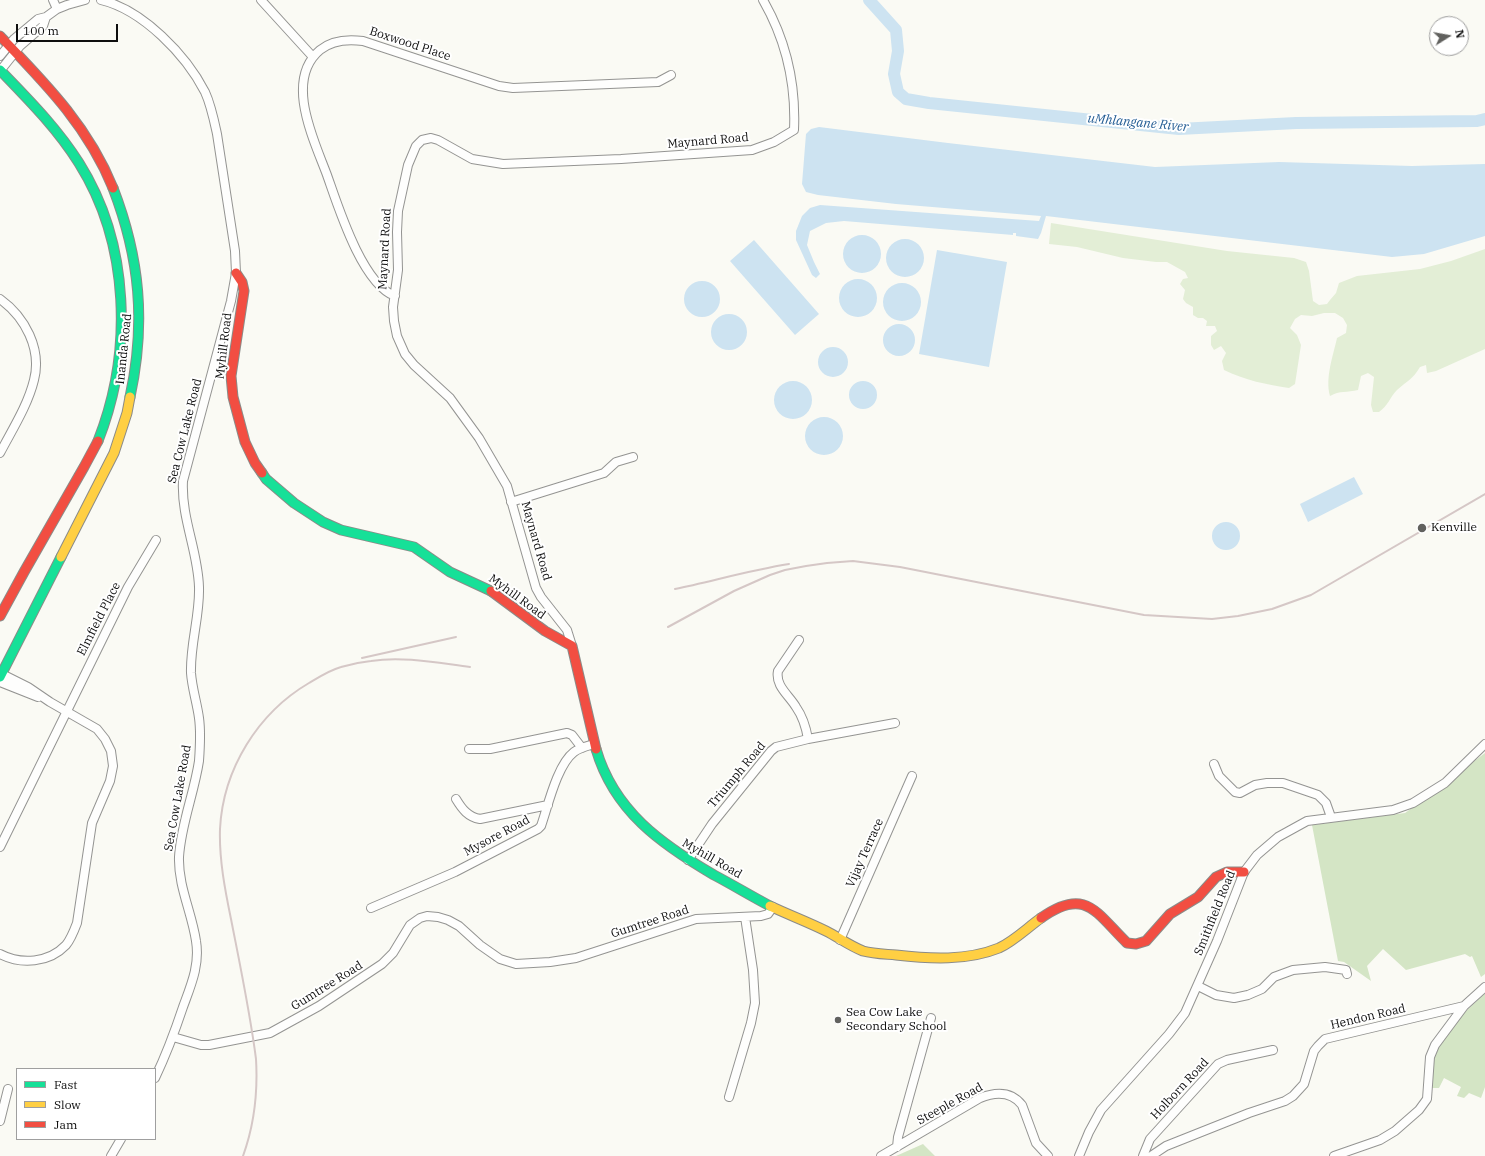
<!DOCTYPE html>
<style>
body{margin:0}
#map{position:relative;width:1485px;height:1156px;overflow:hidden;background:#fafaf4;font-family:"IBM Plex Serif",serif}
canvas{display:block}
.legend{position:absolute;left:16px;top:1068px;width:140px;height:72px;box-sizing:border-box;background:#fff;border:1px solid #9f9f9f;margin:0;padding:5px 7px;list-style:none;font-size:12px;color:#0e0e0e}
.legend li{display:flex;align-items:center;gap:8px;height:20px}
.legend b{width:20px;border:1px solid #9f9f9f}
.north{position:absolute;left:1429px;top:16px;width:40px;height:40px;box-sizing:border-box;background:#fff;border:1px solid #9f9f9f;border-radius:50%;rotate:79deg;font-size:11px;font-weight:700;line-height:16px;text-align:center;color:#0e0e0e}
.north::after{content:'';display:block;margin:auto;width:14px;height:18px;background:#61615e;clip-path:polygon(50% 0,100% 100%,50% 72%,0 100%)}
.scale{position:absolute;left:16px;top:24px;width:102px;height:18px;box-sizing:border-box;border:2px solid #0e0e0e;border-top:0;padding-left:5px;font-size:12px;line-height:14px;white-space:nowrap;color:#0e0e0e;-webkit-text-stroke:3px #fff;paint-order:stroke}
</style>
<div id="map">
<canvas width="1485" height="1156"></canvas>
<ul class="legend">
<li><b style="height:5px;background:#16e098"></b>Fast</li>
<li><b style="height:5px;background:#ffcf43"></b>Slow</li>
<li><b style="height:5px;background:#f24e42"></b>Jam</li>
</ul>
<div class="north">N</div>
<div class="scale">100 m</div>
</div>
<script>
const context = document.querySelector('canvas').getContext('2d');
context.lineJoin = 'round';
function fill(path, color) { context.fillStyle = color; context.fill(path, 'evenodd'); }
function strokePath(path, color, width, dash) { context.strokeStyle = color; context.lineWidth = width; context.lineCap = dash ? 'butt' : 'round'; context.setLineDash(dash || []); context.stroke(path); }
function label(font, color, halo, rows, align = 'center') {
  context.font = font + ' "IBM Plex Serif",serif'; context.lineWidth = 4; context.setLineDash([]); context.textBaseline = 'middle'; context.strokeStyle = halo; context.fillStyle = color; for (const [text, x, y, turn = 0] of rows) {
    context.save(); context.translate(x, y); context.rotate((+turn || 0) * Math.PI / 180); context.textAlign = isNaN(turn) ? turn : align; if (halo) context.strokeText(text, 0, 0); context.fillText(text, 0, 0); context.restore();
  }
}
const green = new Path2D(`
 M1051,223L1227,251L1294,258L1306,262L1309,271L1313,301L1319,305L1327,304L1330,300L1336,293L1339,283L1357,276L1420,269L1451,261L1485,249V349L1436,371L1427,373L1426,365L1420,367C1413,379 1407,381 1397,390C1390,397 1388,406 1379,412H1373L1371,405L1374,377L1368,373L1361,376L1358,390C1347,393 1340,390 1330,396C1325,378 1333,356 1337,338L1346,333L1347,325L1343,318L1335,313H1324L1312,316L1301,315L1295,319L1290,328L1297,335L1301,345L1295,384L1289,388C1268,385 1244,380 1224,370L1222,361L1226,353L1221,346L1214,350L1211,345V336L1217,331L1215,326H1206L1207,321L1203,318H1198L1193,315V307L1186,303L1183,299L1185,290L1180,284L1183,279L1188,278L1185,272L1167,262H1156L1123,258L1077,247L1049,244Z`);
const forest = new Path2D(`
 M1485,753V974L1481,977L1472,956L1470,957L1465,954L1406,970L1383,949L1367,966L1371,981L1344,962L1338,961L1312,825L1405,813Z
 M1485,993V1087L1481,1098L1469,1093L1464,1098L1457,1096L1461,1087L1444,1078L1439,1088H1432L1433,1062L1437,1047L1461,1016Z
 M923,1144L935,1156H896Z`);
const water = new Path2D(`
 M819,127L948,143L1155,167L1279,162L1412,166L1485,164V236L1424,254L1392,257L1046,216L1041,233L1038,239L1016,236V233H1013V235L844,221L826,223L810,231L807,245L814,262L820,274L816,278L812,275L796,240V231L802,216L810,208L820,205L1039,221L1041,216L896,204L818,195L806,192L802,184L806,134L811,129Z
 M843 254a19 19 0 1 1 38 0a19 19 0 1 1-38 0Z
 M886 258a19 19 0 1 1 38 0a19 19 0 1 1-38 0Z
 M754,240L819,314L795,335L730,261Z
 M937,250L1007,262L989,367L919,354Z
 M839 298a19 19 0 1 1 38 0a19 19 0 1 1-38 0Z
 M684 299a18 18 0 1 1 36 0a18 18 0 1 1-36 0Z
 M883 302a19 19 0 1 1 38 0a19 19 0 1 1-38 0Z
 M711 332a18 18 0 1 1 36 0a18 18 0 1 1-36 0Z
 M883 340a16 16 0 1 1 32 0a16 16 0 1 1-32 0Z
 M818 362a15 15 0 1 1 30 0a15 15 0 1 1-30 0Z
 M774 400a19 19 0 1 1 38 0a19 19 0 1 1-38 0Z
 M849 395a14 14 0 1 1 28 0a14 14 0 1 1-28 0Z
 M805 436a19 19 0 1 1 38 0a19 19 0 1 1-38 0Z
 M1354,477L1363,494L1308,522L1300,504Z
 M1212 536a14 14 0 1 1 28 0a14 14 0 1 1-28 0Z`);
const river = new Path2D(`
 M869,0L896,30L898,51L894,74L898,92L906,99L929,103L1179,129L1296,123L1477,121L1485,119`);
const street = new Path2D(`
 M53,0L57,9
 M101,0C143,10 186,55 205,92C211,105 214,120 217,134L235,251L236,273L231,301L183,481C181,518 198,551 199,587C200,616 190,644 191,673C192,688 197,703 199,718C201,732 200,747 199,761C194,794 181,824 179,857C178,886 192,913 196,941C200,965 191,985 183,1007C175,1031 166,1055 155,1078
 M261,0L313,57
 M0,56L14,39L38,19L46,17L57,9L67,5L85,0
 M0,71L20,46L43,26L46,17
 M395,296C362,284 338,206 327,175C314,140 284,80 320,50C332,40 348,39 363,41L499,86L513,88L658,82L671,75
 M0,299C25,317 42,349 34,380C28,405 12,430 0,453
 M511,502L604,473L616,462L633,457
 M799,640L778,671C775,686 789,695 796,707C803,717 806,727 808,739
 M572,646L567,630L541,597L536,588L507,486L479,438L450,398L414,365L405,354L397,336L394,321L393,307L398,270L397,232L398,211L408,165L416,146L422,140L431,138L438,140L472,159L503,164L621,159L752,150L774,142L794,130C796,85 786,40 763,0
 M0,673L28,687L50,702L97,729L105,739L111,751L113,766L110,781L92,823L77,923C74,931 71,939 66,945C49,963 21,965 0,954
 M0,682L38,697
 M469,749H490L567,733L572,735L582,748
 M1214,764L1219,776L1235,792L1240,793L1255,785L1267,783H1283L1318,795L1326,803L1331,817
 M456,799C462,809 468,817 480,819L548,805
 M0,847L128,587L156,540
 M688,860L712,824L771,751L776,747L808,739L895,723
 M371,908L455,872L538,829L541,826C548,806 557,765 574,752C579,748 587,746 594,744
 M840,940L912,776
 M1198,986L1216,995L1234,998L1248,995L1262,989L1274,977L1293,970L1325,967L1346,970L1347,974
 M173,1037L201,1045H209L270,1033L319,1006L382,964L393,953L410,925L420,918L427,916L438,917L448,920L459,926L480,945L500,959L516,964L550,962L576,958L696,919L761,916L768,914L773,907
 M729,1097L751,1023L755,1003L753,970L745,917
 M0,1121L8,1089
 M897,1147L898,1137L931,1018
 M111,1156L121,1139
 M881,1156L980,1098C995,1092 1011,1091 1022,1105L1036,1143L1048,1156
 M1079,1156L1089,1132L1101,1110L1169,1034L1185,1013L1217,941L1244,872L1257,855L1278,837L1307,821L1393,810L1413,803L1445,783L1485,744
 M1143,1156L1150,1139L1218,1064L1227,1060L1273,1050
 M1151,1156L1166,1146L1249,1113L1285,1101L1293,1096L1304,1084L1314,1051L1318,1046L1325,1039L1464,1006L1485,987
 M1334,1156L1380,1140L1395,1131L1419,1110L1427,1099L1430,1057L1435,1045L1464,1006`);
const fast = new Path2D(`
 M0,70C28,99 57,128 79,163C130,244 133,352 98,441
 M113,188C140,258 146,323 130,397
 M262,473L266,479L294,503L323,522L341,530L414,547L450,572L491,591
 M0,677L61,557
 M596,749C614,811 661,844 714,875C733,885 751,896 770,906`);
const slow = new Path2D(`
 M61,557L114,453L127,413L130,397
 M770,906C789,915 808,922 826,931C838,937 850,946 863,951C874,954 885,954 896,955C930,959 967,961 999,948C1014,941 1027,928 1041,918`);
const jam = new Path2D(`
 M0,36C45,83 88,126 113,188
 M236,273L242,282L244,291L231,376L233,397L245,442L255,463L262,473
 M491,591L545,631L572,646L596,749
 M0,616L24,572L84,467L98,441
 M1041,918C1086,886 1096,913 1127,943L1136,944L1146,941L1170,914L1198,897L1216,877L1227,872H1244`);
const rail = new Path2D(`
 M675,589C713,581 751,570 789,564
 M668,627L734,591L770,575L785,570L806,566L827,563L853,561L900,567L1144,615L1212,619L1238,616L1272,609L1311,595L1485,494
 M362,658L456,637
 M243,1156C255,1123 258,1093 256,1059C250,1012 240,965 231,919C225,890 219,859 220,829C223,769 258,713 309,683C319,677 330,670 341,667C351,664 361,662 371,661C403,656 438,663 470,667`);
const markers = [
 [1422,528,5,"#61615e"],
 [838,1020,4,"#61615e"]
];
const streetNames = [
 ["Boxwood Place",410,44,18],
 ["Maynard Road",708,141,-5],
 ["Maynard Road",385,249,-87],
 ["Myhill Road",224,346,-83],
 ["Inanda Road",124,349,-84],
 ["Sea Cow Lake Road",185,431,-76],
 ["Maynard Road",536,541,74],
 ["Myhill Road",517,597,36],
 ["Elmfield Place",99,619,-63],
 ["Triumph Road",737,775,-50],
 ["Sea Cow Lake Road",178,798,-80],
 ["Mysore Road",497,836,-28],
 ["Vijay Terrace",865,853,-66],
 ["Myhill Road",712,859,30],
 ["Smithfield Road",1215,913,-68],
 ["Gumtree Road",650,922,-18],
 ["Gumtree Road",327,986,-32],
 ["Hendon Road",1368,1017,-13],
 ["Holborn Road",1180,1089,-47],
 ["Steeple Road",950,1104,-29]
];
const poiNames = [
 ["Kenville",1431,528],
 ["Sea Cow Lake",846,1013],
 ["Secondary School",846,1027]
];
const waterNames = [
 ["uMhlangane River",1138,123,5]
];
fill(green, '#e3eed6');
fill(forest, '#d4e5c5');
fill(water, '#cde3f1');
strokePath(river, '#cde3f1', 12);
strokePath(street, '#949492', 10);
strokePath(fast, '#8b8b88', 11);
strokePath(slow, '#8b8b88', 11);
strokePath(jam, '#8b8b88', 11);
strokePath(street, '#fefefd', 8);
strokePath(fast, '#16e098', 9);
strokePath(slow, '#ffcf43', 9);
strokePath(jam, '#f24e42', 9);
strokePath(rail, '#d5c7c6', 2);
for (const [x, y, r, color] of markers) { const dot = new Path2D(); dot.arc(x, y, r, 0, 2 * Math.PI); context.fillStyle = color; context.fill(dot); strokePath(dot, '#fff', 1.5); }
label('12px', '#0e0e0e', '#fff', streetNames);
label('12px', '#0e0e0e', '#fff', poiNames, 'left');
label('italic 13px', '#245d94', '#fff', waterNames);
</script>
